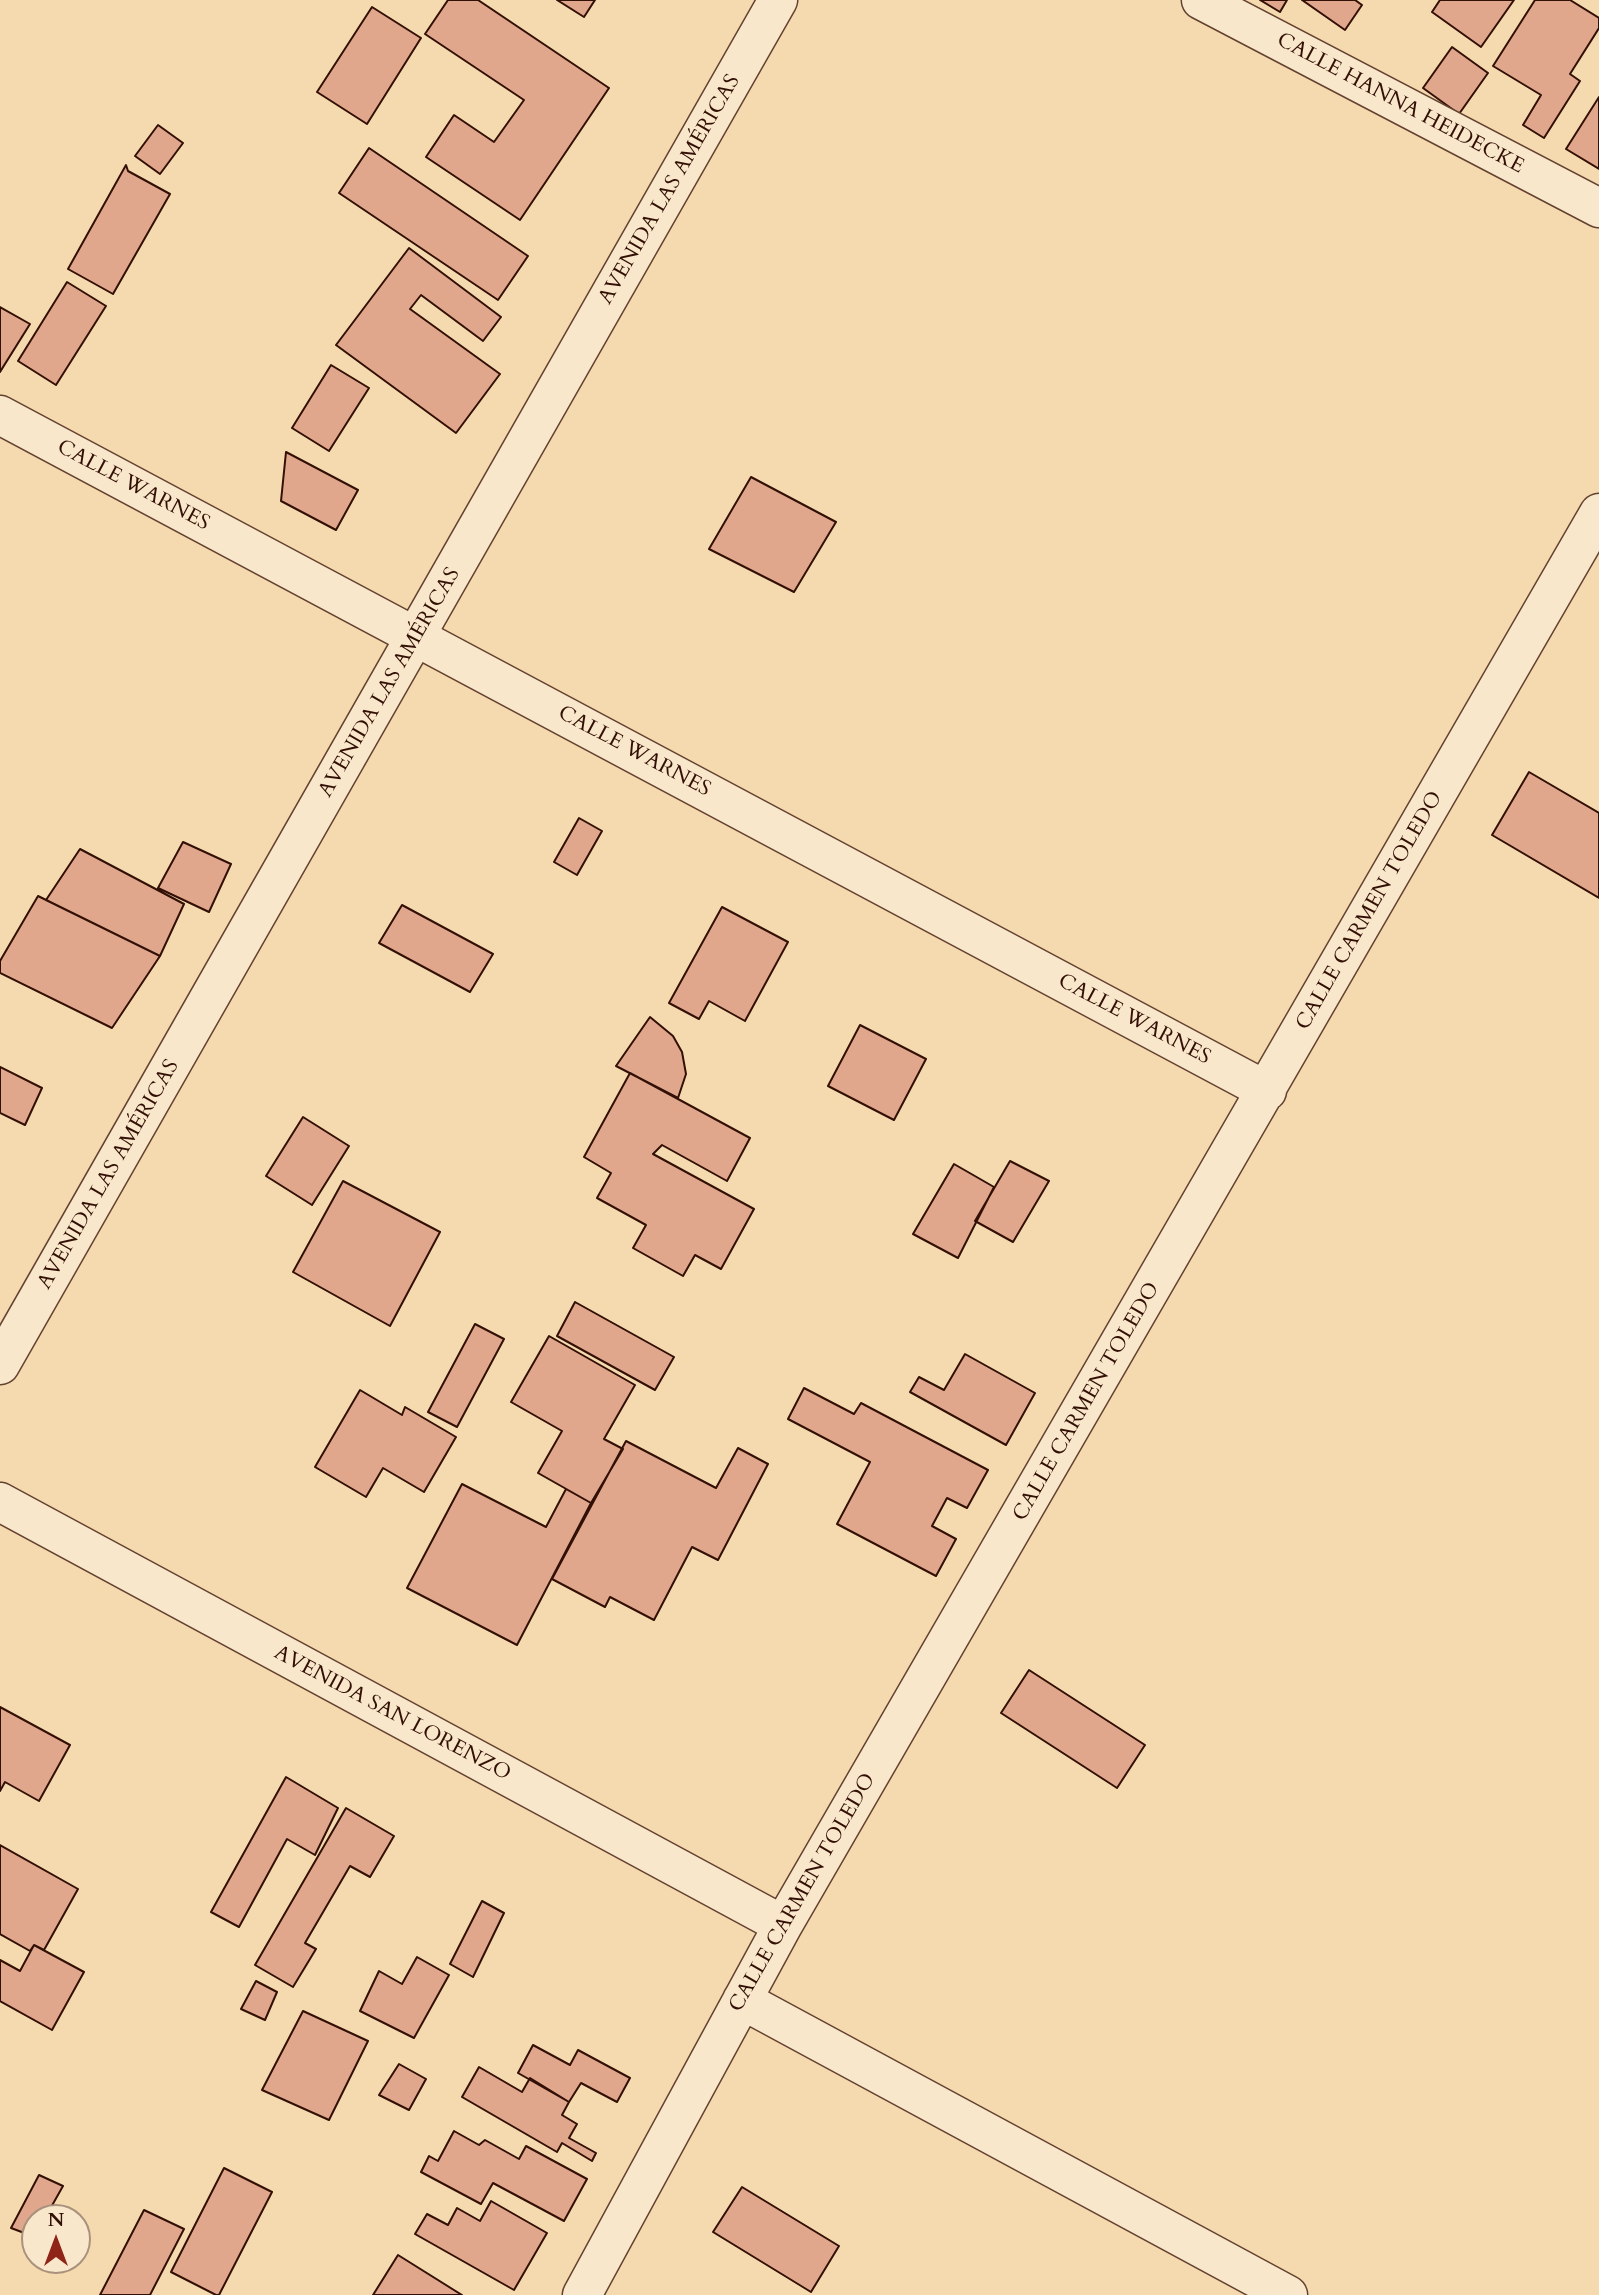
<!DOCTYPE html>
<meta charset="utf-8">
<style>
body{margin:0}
#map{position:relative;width:1599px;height:2295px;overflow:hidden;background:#f6daaf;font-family:Cardo,serif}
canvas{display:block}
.north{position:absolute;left:21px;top:2204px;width:70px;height:70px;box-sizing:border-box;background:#f9e7cb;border:2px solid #a9917c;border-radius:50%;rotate:0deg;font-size:19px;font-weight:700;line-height:28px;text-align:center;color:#321005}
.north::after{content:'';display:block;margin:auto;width:24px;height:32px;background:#8f2418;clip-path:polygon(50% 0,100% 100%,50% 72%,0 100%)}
</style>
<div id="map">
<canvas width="1599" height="2295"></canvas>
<div class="north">N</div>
</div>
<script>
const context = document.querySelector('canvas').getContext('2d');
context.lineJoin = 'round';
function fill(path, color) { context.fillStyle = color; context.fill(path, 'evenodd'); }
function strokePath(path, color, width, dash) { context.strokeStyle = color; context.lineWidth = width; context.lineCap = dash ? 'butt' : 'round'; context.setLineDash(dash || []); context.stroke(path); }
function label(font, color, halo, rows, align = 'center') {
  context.font = font + ' Cardo,serif'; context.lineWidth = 5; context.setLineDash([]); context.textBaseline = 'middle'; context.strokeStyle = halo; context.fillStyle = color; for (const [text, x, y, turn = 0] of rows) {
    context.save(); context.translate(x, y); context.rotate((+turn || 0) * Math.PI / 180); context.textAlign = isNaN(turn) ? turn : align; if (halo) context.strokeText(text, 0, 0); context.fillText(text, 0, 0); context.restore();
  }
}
const building = new Path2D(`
 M448,0H478L609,88L520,220L426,157L454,115L494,142L524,100L425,34Z
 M557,0H595L584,17Z
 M1260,0H1287L1280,12Z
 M1302,0H1355L1362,5L1345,30Z
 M1440,0H1514L1481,47L1432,12Z
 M1535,0H1570L1599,18V28L1570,74L1580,81L1544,138L1523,125L1541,95L1493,66Z
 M372,7L421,38L367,124L317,92Z
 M1452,47L1488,73L1459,114L1423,88Z
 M1599,97V169L1566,149Z
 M158,125L183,143L160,174L135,156Z
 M369,148L528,256L498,300L339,193Z
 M126,165L128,171L170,194L113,294L68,269Z
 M409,248L501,317L483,341L421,295L410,309L500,374L456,433L336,345Z
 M67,282L106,306L56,385L18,361Z
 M0,307L30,324L0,372Z
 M331,365L369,388L329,451L292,428Z
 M286,452L358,490L336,530L281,501Z
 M751,477L836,522L794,592L709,549Z
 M1529,772L1599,813V898L1492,835Z
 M579,818L602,831L577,875L554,862Z
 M183,842L231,864L209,912L158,888Z
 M80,849L184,904L160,956L46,900Z
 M38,896L160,956L112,1028L0,973V961Z
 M402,905L493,954L470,992L379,943Z
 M722,907L788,942L745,1021L709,1001L699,1019L669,1003Z
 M650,1017L673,1036L682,1052L686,1074L678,1098L616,1066Z
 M860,1025L926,1059L894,1120L828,1086Z
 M0,1067L42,1088L25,1125L0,1113Z
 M630,1073L750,1138L727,1181L662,1145L653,1154L754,1209L721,1269L695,1255L683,1276L633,1248L646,1225L597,1198L611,1173L584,1157Z
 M303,1117L349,1146L312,1205L266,1176Z
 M1010,1161L1049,1181L1013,1242L975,1221Z
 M954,1164L994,1187L958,1258L913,1234Z
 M343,1181L440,1232L390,1326L293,1272Z
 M575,1302L674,1357L655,1390L557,1336Z
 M475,1324L504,1339L457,1427L428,1412Z
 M549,1336L635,1385L604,1439L623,1449L591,1503L538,1473L562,1431L511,1402Z
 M965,1354L1035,1393L1006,1445L910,1392L919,1377L944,1390Z
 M804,1388L854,1414L861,1403L988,1470L967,1508L947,1498L932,1526L956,1539L936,1576L837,1524L870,1462L788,1419Z
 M360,1390L402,1415L405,1407L456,1437L424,1492L383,1468L366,1497L315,1467Z
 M626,1441L716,1488L738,1448L768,1464L718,1560L692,1547L654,1620L610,1597L605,1607L552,1579Z
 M462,1484L546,1527L566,1489L591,1503L517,1645L407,1588Z
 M1029,1670L1145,1745L1117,1788L1001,1713Z
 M0,1707L70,1745L39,1801L5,1782L0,1791Z
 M286,1777L338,1808L315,1855L287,1839L239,1927L211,1912Z
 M346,1808L394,1836L370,1877L350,1866L305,1943L316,1949L293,1987L255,1965Z
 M0,1845L78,1889L44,1950L34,1945L30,1951L0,1934Z
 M482,1901L504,1913L473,1977L450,1964Z
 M34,1945L84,1972L52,2030L0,2001V1960L20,1971Z
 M417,1957L449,1975L414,2038L360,2011L379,1971L402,1984Z
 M256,1981L277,1992L265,2020L241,2009Z
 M303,2011L368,2041L329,2120L262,2090Z
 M533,2045L570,2065L578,2050L630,2078L617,2102L581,2083L569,2102L518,2073Z
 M399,2064L426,2079L409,2110L379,2095Z
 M479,2067L522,2092L530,2078L569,2102L562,2115L577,2124L569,2138L596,2153L592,2161L562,2143L557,2152L462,2097Z
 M454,2131L479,2145L485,2140L519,2159L526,2146L587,2179L564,2221L493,2183L481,2204L421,2172L429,2156L438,2161Z
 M224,2168L272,2192L219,2295H216L171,2272Z
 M39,2175L63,2186L45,2218H35V2237L11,2228Z
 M742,2187L839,2246L811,2292L713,2232Z
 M491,2201L547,2233L514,2290L415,2234L427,2214L448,2225L457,2208L480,2221Z
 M144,2210L184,2229L150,2295H100Z
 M398,2255L462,2295H373Z`);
const minor = new Path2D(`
 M1201,0L1599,208
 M0,415L1267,1091
 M0,1365L778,0
 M0,1502L783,1925
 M742,2000L1288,2295
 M582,2295L783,1925L1599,513`);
const streetNames = [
 ["CALLE HANNA HEIDECKE",1400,104,28],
 ["AVENIDA LAS AMÉRICAS",670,190,-60],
 ["CALLE WARNES",133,486,28],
 ["AVENIDA LAS AMÉRICAS",390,683,-60],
 ["CALLE WARNES",634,752,28],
 ["CALLE CARMEN TOLEDO",1370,911,-60],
 ["CALLE WARNES",1134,1020,28],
 ["AVENIDA LAS AMÉRICAS",109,1175,-60],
 ["CALLE CARMEN TOLEDO",1087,1402,-60],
 ["AVENIDA SAN LORENZO",392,1714,28],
 ["CALLE CARMEN TOLEDO",803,1893,-60]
];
fill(building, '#e1a78d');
strokePath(building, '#321005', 2);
strokePath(minor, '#634230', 41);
strokePath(minor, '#f9e7cb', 38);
label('21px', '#321005', '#f9e7cb', streetNames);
</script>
